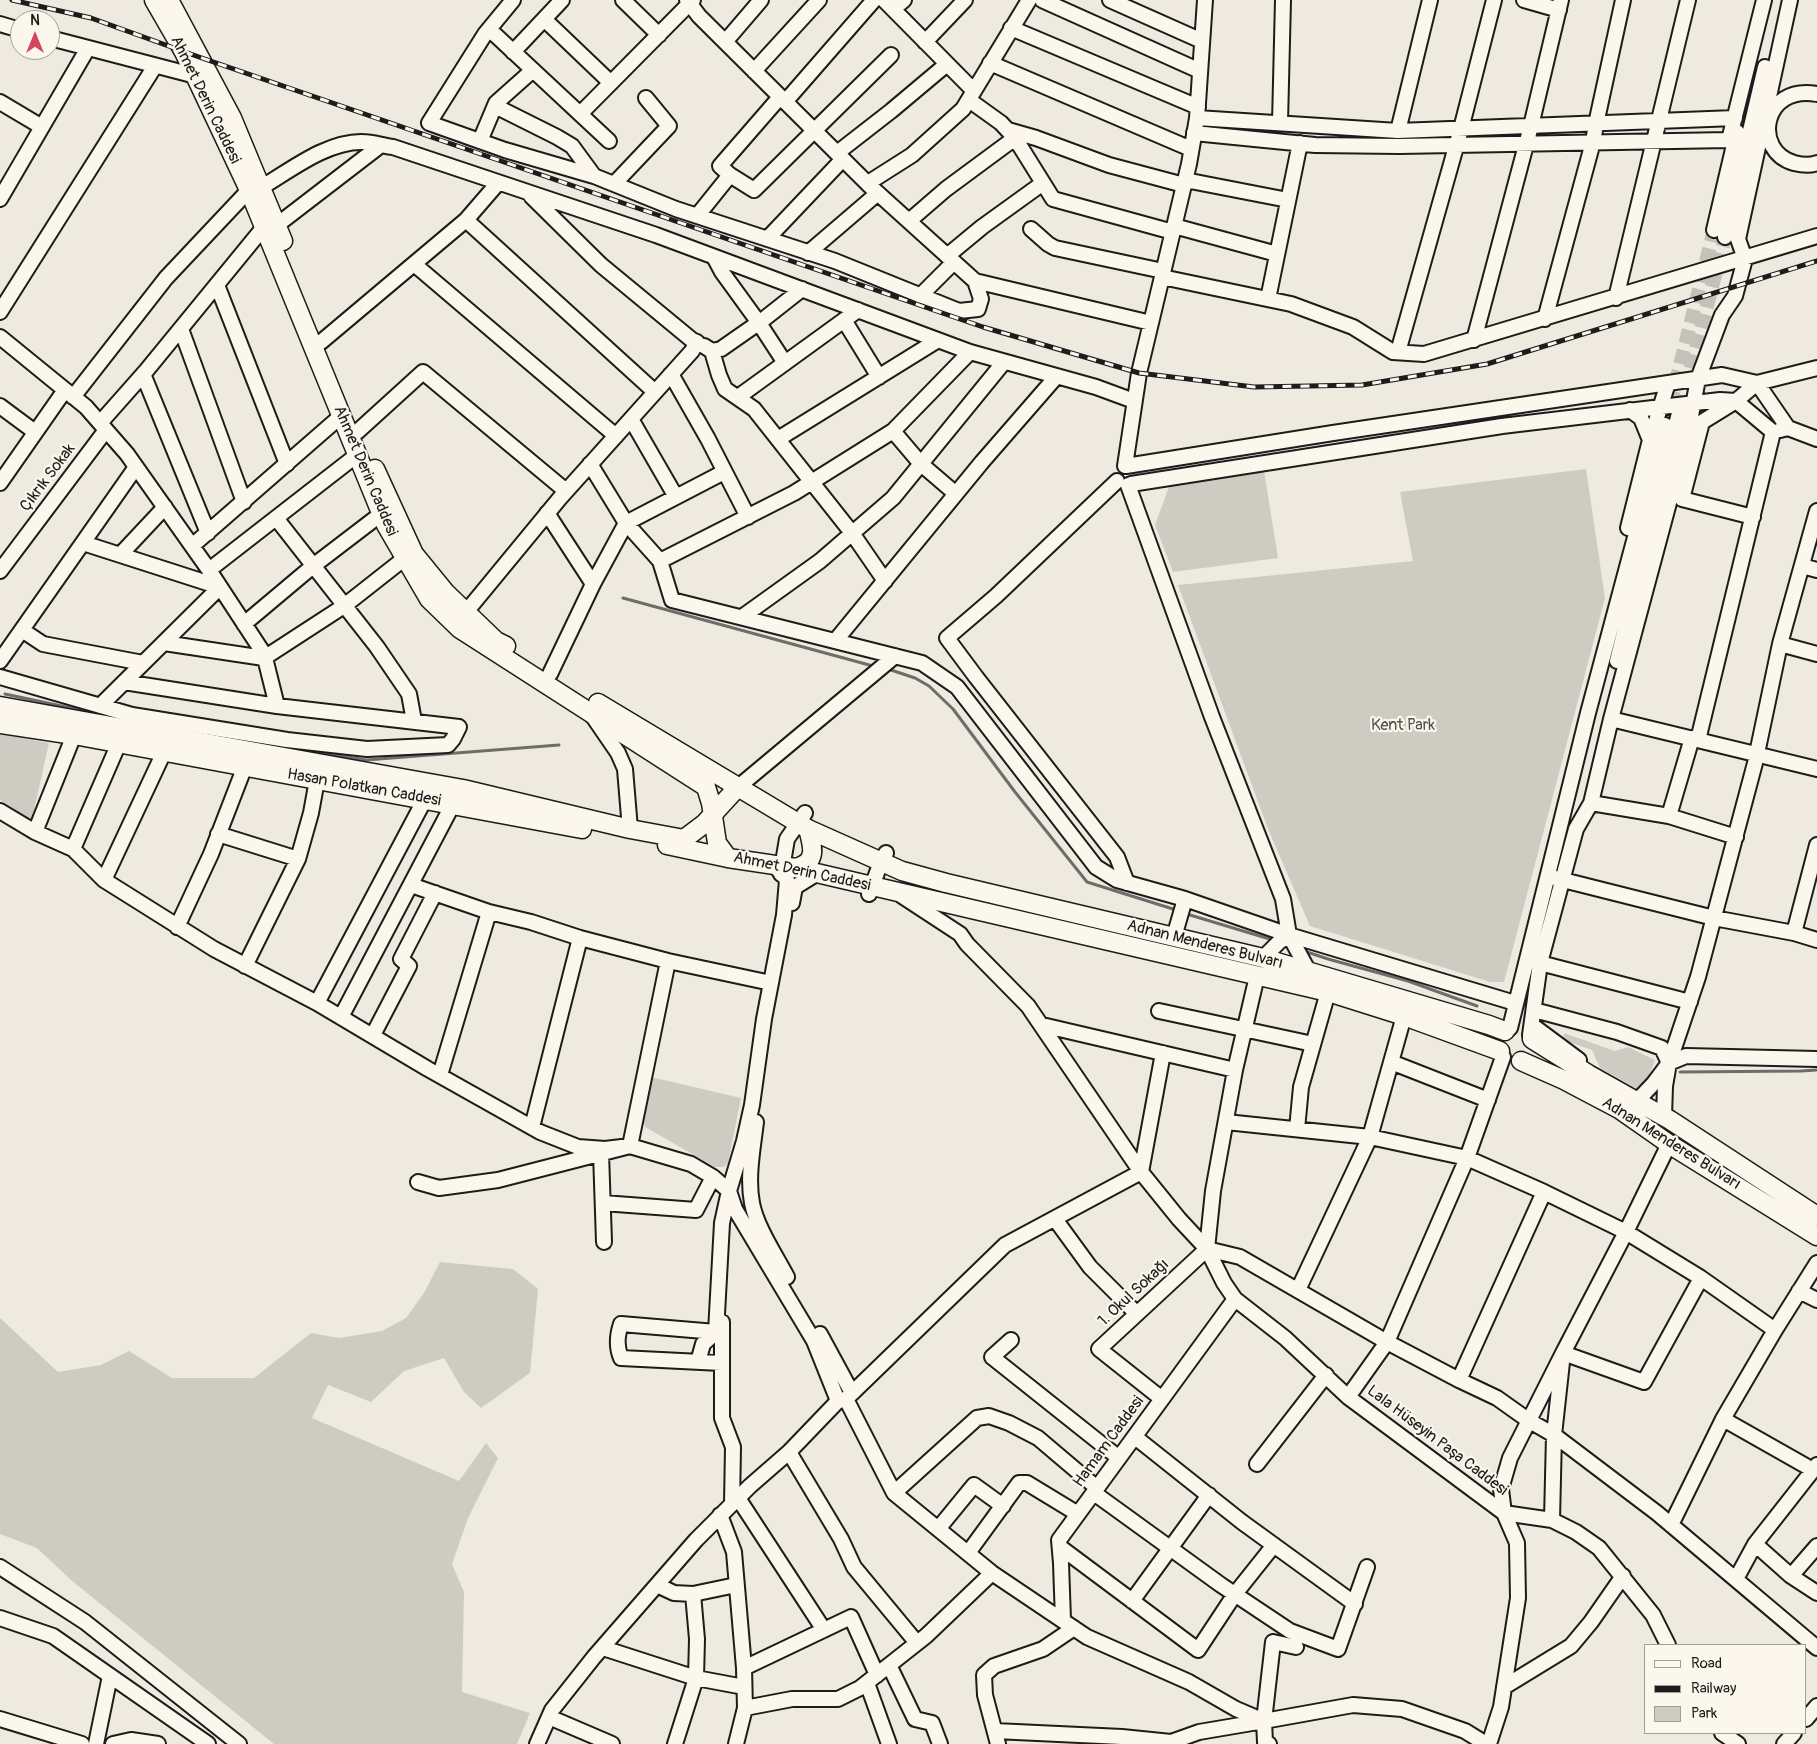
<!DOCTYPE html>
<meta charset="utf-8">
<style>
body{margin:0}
#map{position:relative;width:1817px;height:1744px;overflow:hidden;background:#eeeadf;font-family:Pangolin,sans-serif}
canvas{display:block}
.legend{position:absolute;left:1644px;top:1644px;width:162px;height:90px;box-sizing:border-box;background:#fbf7ec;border:1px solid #a29f99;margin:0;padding:6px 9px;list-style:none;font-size:15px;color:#1c1c1c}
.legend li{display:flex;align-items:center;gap:10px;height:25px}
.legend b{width:25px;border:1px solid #a29f99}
.north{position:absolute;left:10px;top:10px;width:50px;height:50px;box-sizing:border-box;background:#fbf7ec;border:1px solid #a29f99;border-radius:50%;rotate:0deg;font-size:14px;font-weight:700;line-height:20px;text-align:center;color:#1c1c1c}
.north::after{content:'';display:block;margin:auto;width:18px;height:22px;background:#d1495b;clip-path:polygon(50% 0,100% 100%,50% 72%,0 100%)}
</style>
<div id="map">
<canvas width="1817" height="1744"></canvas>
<ul class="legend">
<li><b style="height:6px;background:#fbf7ec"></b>Road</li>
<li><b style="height:6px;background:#1c1c1c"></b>Railway</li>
<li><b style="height:14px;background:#ceccc2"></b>Park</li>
</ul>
<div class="north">N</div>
</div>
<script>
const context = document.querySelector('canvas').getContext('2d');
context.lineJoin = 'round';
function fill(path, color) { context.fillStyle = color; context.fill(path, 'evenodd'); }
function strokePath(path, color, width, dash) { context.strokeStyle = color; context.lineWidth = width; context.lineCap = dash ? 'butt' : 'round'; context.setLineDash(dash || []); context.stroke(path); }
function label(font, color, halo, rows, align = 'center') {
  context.font = font + ' Pangolin,sans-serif'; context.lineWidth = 4.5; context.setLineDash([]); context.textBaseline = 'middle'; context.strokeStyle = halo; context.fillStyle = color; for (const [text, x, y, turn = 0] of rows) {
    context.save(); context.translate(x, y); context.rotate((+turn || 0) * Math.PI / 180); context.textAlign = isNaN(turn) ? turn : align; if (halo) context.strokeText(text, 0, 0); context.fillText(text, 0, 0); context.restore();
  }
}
const green = new Path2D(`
 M1586,469L1605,598L1504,982H1490L1310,926L1268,829L1178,585L1413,561L1400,492Z
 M1264,471L1278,558L1173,572L1155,525L1170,484Z
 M0,734L49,743L32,820L0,800Z
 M1564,1033L1615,1051L1628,1047L1655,1060L1643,1092L1600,1068L1592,1050L1563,1040Z
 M651,1077L741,1098L728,1163L724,1167H715L645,1127L643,1120Z
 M440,1262L513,1269L538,1289L530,1373L481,1408L464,1392L444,1358L404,1371L371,1402L328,1385L312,1418L459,1481L486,1443L498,1458L468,1518L452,1564L464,1592L462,1692L530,1713L517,1744H274L71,1580L37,1548L0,1534V1318L58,1372L101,1365L129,1351L172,1378H254L311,1333L339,1338L382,1331L406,1318L424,1293Z`);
const stream = new Path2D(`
 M623,598L873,666
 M891,670L915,678L929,686L953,709L1015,792L1087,882L1173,909
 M5,694L118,718
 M254,742L366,760L559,745
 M1190,915L1273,940
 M1304,951L1328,959L1408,981L1477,1006
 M1680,1072L1801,1071L1817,1070`);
const minorTunnel = new Path2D(`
 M1680,409L1725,237
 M1665,425L1714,230`);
const minor = new Path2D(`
 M513,0L485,34L429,123L505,150L594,176L676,209L835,261L959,311L978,309L981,299L975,281
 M623,0L659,35
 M687,0L699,16L871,187L975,281L1151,323
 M884,0L974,91
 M1042,0L1200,71
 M1110,0L1202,41
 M1524,0L1559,10
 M893,9L904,0
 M544,19L611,83
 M0,24L20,30
 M1011,28L1198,107
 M489,29L609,141
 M50,38L196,76
 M725,42L761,0
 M925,42L965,0
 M513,52L562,0
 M990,63L1191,149
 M754,71L819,0
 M1817,94C1762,84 1752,151 1794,163C1802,165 1810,166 1817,163
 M969,100L1001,123L1015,138L1053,199L1173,232
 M0,102L42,127
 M785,102L874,0
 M495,106L557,137L572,146L594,176
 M580,114L693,0
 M1197,118L1398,131L1735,118
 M1280,123L1283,0
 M1008,130L1036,138L1109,165L1184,185
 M1398,131L1430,0
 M1194,133L1315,145L1399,146L1729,140L1764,0
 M480,141L496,103L533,70
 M837,153L891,111L947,64
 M730,175L754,190L891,55
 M1185,180L1288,200
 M868,183L912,155L963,109L1029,0
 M614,184L669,126L646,98
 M0,199L88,48
 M697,216L730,175L720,166L780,97
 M466,220L655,392
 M909,221L946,189L1015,138
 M277,225L381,145
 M1174,226L1277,254
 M1031,229L1048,244L1055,248L1163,271
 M1714,230L1737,132
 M1725,237L1765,67
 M767,239L843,159
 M808,253L878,193
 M947,256L982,227L1043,183
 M714,257L722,272L759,323L785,363
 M414,264L616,436
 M1162,277L1291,304L1353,327L1393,352L1424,354L1817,236
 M217,285L287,464
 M920,296L954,262
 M1616,298L1688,0
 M1268,299L1300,143
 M0,312L155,66
 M1545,319L1593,142L1596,124L1623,0
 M844,320L879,377
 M181,329L244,502
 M0,337L86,407L127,454L209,570L264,654L277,706
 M1474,340L1531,126L1561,0
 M321,342L466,220L498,183
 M704,346L712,351L721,349L764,319L802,289
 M712,351L719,375L725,389L754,409L852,533L885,581
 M1398,352L1461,129L1494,0
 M143,374L208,533
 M671,374L708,439L748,517
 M73,397L166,278L249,190L262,187C291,170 327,141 363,142C373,142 383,146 393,147L656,235L970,352L1096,387L1134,401
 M738,397L858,310
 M0,406L35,432
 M631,419L676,497
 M100,423L146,371L264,227
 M1780,430L1788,428L1817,439
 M893,431L921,464L956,494
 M357,432L423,372L566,491
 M778,439L938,340
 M1650,440L1668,383
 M1125,466L1139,373L1189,164L1197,118L1205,0
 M1126,466L1333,433L1722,375L1757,383L1817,368
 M724,472L626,523L660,561L794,493L893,431L970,352
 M1117,481L996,596L947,638L976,677L1117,857L1127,883
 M0,483L65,390
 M1131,484L1502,426L1720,400L1736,401L1773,432
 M1128,485L1212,717L1283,899L1289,935L1309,972
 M547,513L593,584
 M1753,517L1682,499L1702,422L1736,401L1757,383L1788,428
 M276,518L377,647L409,694L414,721
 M1628,528L1650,440L1641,418L1630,410
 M83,543L220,587L100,706
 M192,546L341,416
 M120,555L165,507
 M660,561L672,600L922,663L957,687L1096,867L1117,880L1185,899L1289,935L1515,1003
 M1802,566L1817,570
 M209,570L357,455
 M0,571L106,430
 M466,612L560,498L692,351L697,342L692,340L601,265L531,196
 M742,617L820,561L893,498L1004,362
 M244,624L313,566L381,514
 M22,630L43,644L143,663
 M836,640L982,462L1056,377
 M164,643L264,658L344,606L405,558
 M1780,644L1817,654
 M0,661L136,467
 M1617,661L1680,409
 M550,674L593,584L626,523L590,464
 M0,677L132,715L287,740L367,749L448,745L453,739L459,727L277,706L124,682
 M594,718L618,753L625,769L630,829
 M1611,719L1817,769
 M1698,740L1773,432
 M737,788L895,656
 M1591,803L1669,816L1736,837
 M0,811L35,832L73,849L104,880L214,949L317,1003L428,1069L540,1132L578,1147L605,1149L630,1146L691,1164L713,1177L729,1191L735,1209L814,1341L838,1401
 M1669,816L1692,738
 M35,832L74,735
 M218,834L298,859
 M73,849L119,743
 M781,874L787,839L805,813
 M1555,878L1714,918L1794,933L1817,940
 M104,880L164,752
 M411,885L489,912L531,922L580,938L668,961L771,983
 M869,894L878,870L886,853
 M902,896L960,934L967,944L1028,1006L1141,1172L1179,1219L1207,1249L1240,1257L1387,1342L1459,1380L1497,1398L1528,1420L1554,1435L1657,1513L1817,1648
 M792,903L795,887L816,874
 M177,927L211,854L245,766
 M1794,933L1817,845
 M1174,937L1185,899
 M1263,958L1279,942L1289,935
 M1540,963L1690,1002
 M245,966L298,859L311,813L317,780
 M317,1003L425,799
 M1534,1010L1617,1032L1662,1048L1669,1063L1665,1086L1664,1116
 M1159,1011L1313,1044
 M341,1017L453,804
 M1042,1025L1235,1070
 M1532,1025L1579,1060
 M1510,1028L1588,713L1665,425
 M373,1035L409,966L401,959L435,893
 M1530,1035L1540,963L1576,829L1591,803L1611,719L1688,432L1698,379L1722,315L1735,296L1745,259L1738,239L1790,0
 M1391,1062L1488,1100
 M1669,1063L1686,1056L1817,1059
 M440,1075L489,912
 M1629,1096L1637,1101L1654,1083L1669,1063L1698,977L1755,763L1780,644L1817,511
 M756,1122C753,1148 747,1177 752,1203C756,1226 776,1256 787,1277
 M1226,1122L1370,1137L1467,1158L1544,1192L1626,1232L1701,1278L1775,1330
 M532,1127L580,938
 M1297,1129L1301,1087L1328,992
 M601,1153L604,1242
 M418,1182L439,1188L498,1180L630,1146L668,961
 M603,1203L696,1210L713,1177
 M1055,1219L1090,1267L1137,1314
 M1207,1249L1224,1283L1235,1299L1285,1338L1348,1397L1504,1513L1517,1543L1518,1598L1501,1707L1489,1744
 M1207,1249L1213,1191L1235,1070L1257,976
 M1298,1290L1370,1137L1404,1016
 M1799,1291L1817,1300
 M722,1322V1418L733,1447L732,1504
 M820,1334L852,1393
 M1011,1340L992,1357L1119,1458
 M698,1362L703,1344L716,1332H721
 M721,1363L621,1358C616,1346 617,1336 621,1324L716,1332L722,1223L729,1191L744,1141L752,1105L764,1019L784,915L787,880L775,866
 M1459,1380L1544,1192
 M1348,1397L1387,1342L1467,1158L1503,1057
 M846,1399L894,1493L992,1573L1087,1637L1189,1682L1236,1709L1264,1721L1353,1705L1402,1709L1465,1731L1486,1744
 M1162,1399L1099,1349L1207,1249
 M1723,1419L1813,1470
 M1135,1437L1242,1522L1355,1604
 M789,1452L841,1539L854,1567L917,1643
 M1257,1464L1326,1375
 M894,1493L977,1418L989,1416L1009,1423L1038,1438L1097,1488
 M1094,1493L1221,1585L1290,1631L1338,1649L1367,1567
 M738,1498L824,1630
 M720,1515L734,1552L744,1668L745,1708L736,1744
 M1552,1520L1554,1435L1563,1353L1626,1232L1669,1144
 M1671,1525L1723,1419L1775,1330L1817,1263
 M938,1529L974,1485L1003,1506
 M1755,1544L1791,1576L1817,1593
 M1060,1547L1198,1650L1235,1594L1274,1545
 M968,1553L1019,1483H1027L1078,1514
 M0,1567L85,1622L239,1744
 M1791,1576L1817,1546
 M1736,1579L1755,1544L1817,1465
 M657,1585L674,1593L693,1594L736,1585
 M1132,1601L1209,1495
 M0,1618L53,1636L208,1744
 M1063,1620L1061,1563L1059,1540L1235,1299
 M1668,1645L1653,1615L1599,1548L1576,1532L1552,1520L1504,1513L1501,1489L1510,1458L1563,1353L1644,1382L1701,1278
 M603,1648L696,1678L744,1687
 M889,1665L915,1719L932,1723L940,1744
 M744,1668L851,1617L877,1675
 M867,1683L889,1744
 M1504,1687L1571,1646L1591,1622L1623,1576
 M745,1708L792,1699H838L860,1688L926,1636L992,1573
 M549,1717L612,1744
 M0,1719L82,1744
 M1806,1719L1817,1706
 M995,1731L1122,1737L1171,1742
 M1722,1733L1738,1744
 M96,1744L110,1676
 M113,1744L131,1740L158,1744
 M537,1744L552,1710L594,1657L696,1540L750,1486L789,1452L838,1401L846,1399L1005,1245L1141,1172L1163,1053
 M675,1744L696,1678L697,1639L693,1594
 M998,1744L985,1695L984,1675L994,1666L1043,1649L1074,1628
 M1170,1744L1171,1742L1199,1732L1264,1721
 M1269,1744L1265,1742L1264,1721L1273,1642L1296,1647
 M1784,1744L1794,1733`);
const major = new Path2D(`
 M154,0L184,52L249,190L386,525L429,599L460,629L706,787L711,803L717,843L728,858L795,868L1328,992L1404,1016L1500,1051
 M169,0L232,118L283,241
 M375,469L414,554L445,592L496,641L506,646
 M598,703L808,829L902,871L946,883L1263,958L1489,1025L1505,1031
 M0,706L463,789L630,829L684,839L704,824L737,788
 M0,724L74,735L582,829
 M667,845L728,858
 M795,868C818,863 813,847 808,829
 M1532,1039L1588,1074L1670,1120L1817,1216
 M1521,1061L1564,1080L1619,1109L1669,1144L1817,1236`);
const rail = new Path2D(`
 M12,0L91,18L199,57L983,327L1139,373L1254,387L1362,385L1487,364L1817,261`);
const streetNames = [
 ["Ahmet Derin Caddesi",205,100,64],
 ["Ahmet Derin Caddesi",365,471,67],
 ["Çıkrık Sokak",48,478,-53],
 ["Hasan Polatkan Caddesi",364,788,10],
 ["Ahmet Derin Caddesi",802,872,12],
 ["Adnan Menderes Bulvarı",1205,945,14],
 ["Adnan Menderes Bulvarı",1671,1144,32],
 ["1. Okul Sokağı",1134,1293,-43],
 ["Lala Hüseyin Paşa Caddesi",1437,1441,37],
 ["Hamam Caddesi",1109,1442,-54]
];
const parkNames = [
 ["Kent Park",1403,726]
];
fill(green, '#ceccc2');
strokePath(stream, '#6f6d69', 3);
strokePath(minorTunnel, '#c4c1b8', 14, [14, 7]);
strokePath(minor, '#1c1c1c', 18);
strokePath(major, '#1c1c1c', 21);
strokePath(minor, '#fbf7ec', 14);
strokePath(major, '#fbf7ec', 18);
strokePath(rail, '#1c1c1c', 5);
strokePath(rail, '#fbf7ec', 3, [9]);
label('16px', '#1c1c1c', '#fbf7ec', streetNames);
label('16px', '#51514e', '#fbf7ec', parkNames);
</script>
